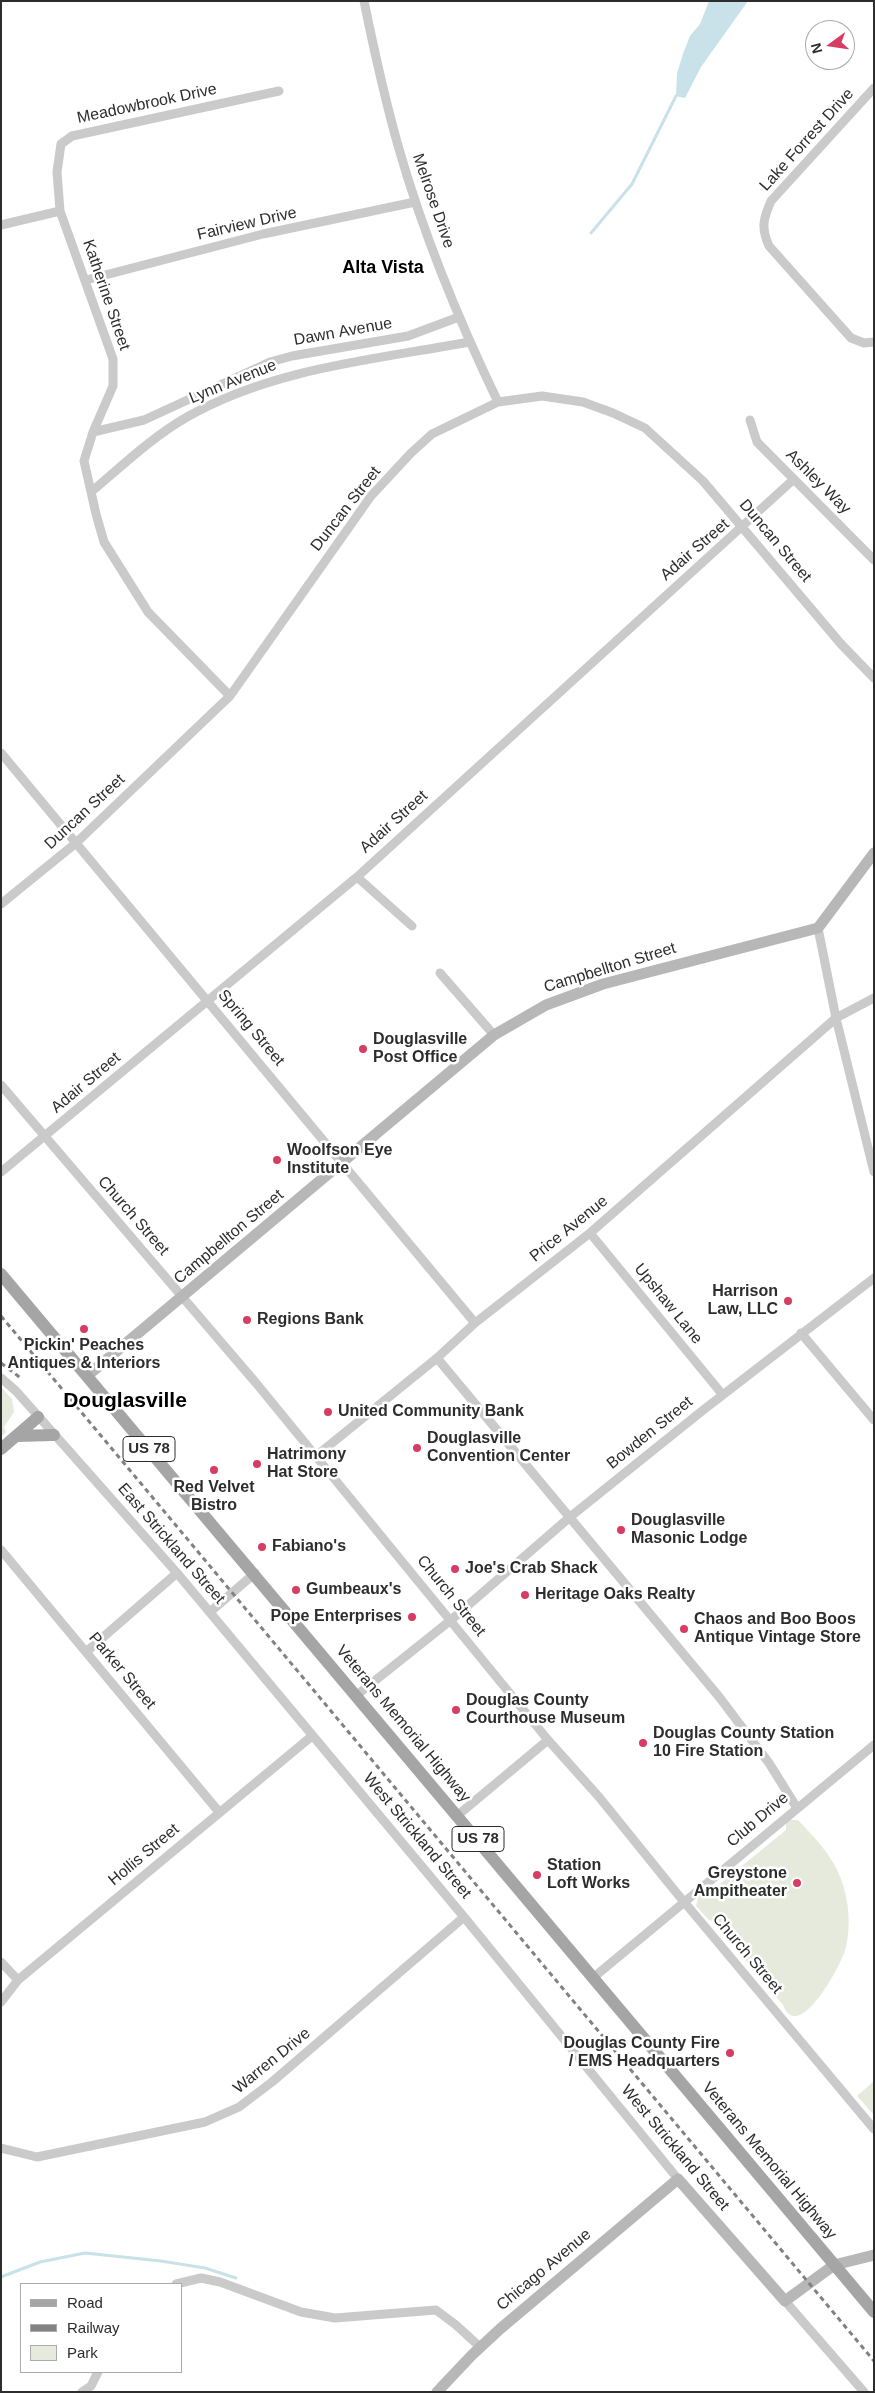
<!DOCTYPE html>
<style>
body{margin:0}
#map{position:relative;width:875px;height:2393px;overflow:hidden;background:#fff;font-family:Helvetica,sans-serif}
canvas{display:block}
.frame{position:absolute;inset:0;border:2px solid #2d2d2d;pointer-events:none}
.legend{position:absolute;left:20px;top:2283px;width:162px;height:90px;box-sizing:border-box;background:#fff;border:1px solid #ababab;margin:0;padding:6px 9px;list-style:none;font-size:15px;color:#2d2d2d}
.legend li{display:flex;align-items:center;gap:10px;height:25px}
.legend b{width:25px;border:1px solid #ababab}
.north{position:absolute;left:805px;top:20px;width:50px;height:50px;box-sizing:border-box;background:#fff;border:1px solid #ababab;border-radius:50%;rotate:256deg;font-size:14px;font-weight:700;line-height:20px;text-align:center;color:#2d2d2d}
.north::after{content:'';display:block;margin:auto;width:18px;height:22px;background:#d73c62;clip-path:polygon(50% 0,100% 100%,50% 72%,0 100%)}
</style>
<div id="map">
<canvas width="875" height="2393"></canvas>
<div class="frame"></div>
<ul class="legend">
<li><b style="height:6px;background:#a5a5a5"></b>Road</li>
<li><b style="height:6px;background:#828282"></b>Railway</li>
<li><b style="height:14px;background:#e6eadc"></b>Park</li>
</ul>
<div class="north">N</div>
</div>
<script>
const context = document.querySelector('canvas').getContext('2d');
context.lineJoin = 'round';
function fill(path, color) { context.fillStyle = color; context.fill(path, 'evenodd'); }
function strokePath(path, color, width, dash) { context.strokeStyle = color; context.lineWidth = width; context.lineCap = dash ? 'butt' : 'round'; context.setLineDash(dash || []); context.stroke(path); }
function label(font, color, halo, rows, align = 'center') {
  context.font = font + ' Helvetica,sans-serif'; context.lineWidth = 5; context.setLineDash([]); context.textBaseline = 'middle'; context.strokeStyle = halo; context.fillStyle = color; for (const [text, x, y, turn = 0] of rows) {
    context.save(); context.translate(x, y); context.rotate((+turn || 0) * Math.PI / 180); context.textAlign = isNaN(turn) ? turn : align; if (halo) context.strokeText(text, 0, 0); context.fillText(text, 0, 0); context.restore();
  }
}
const green = new Path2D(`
 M1,1387L12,1399L14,1412L4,1427L6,1432L1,1437Z
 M790,1820H798C814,1837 833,1856 841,1879C849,1900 851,1925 846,1947C842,1965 798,2045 783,2005L713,1921L709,1920L696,1906L698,1897L705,1891L710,1892L786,1830V1823Z
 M874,2081V2115L857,2096Z`);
const water = new Path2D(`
 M709,1H748L701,67L685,98L676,96L677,73L684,51L690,36L700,24Z`);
const stream = new Path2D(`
 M591,233L632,184L676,96
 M1,2277L40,2262L85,2253L161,2261L205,2268L236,2278`);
const street = new Path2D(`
 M364,1C374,50 385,100 399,149C424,236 459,321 498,402
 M874,88L771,201C763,219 761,228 769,246L851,338L864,343L874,342
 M1,225L60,211
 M86,280L263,234L415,202
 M750,420L757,442L874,560
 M93,432L144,420L270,362L292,356L408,336L459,317
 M91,492C122,466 152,437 187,417C273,368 373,360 469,342
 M230,696L148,612L104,542L96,514L84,461L93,432L113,386V359L60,211L57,172L61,144L72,136L279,91
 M1,753L475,1323
 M357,877L412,926
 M1,904L76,843L230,696L371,496L411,453L432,434L498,402L542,396L583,402L613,413L645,428L703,481L841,644L874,678
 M818,928L836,1018L874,1172
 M440,973L494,1035
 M1,1085L256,1383L548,1740L599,1797L675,1891L874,2129
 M1,1172L357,877L794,479
 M590,1233L722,1394
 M801,1333L874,1420
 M437,1358L720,1698L769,1763L797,1808
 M1,1378L16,1391L177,1573L464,1917L678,2179
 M316,1456L437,1358L475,1323L590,1233L836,1018L874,998
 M1,1550L219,1812
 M210,1612L255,1573
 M86,1652L177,1573
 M357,1695L451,1620L570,1517L702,1411L874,1278
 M458,1815L548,1740
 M1,1962L18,1980
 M594,1977L874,1745
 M1,2002L18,1980L312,1736
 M1,2148L37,2157L205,2122L239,2107L272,2082L464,1917
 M176,2284L201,2278L220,2282L301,2312L335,2318L436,2310L456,2325L480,2347
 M785,2301L864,2392
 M82,2392L91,2386L98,2372`);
const secondary = new Path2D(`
 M87,1376L494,1035L546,1005L603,984L818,928L874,853
 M437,2392L472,2355L500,2329L678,2179L785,2301L834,2265L874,2255`);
const primary = new Path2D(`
 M1,1274L874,2312
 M16,1436L54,1435
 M1,1449L38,1417`);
const rail = new Path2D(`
 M1,1316L874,2361
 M1,1363L22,1379`);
const markers = [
 [363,1049,5,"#d73c62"],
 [277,1160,5,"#d73c62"],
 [788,1301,5,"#d73c62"],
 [247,1320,5,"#d73c62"],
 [84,1329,5,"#d73c62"],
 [328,1412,5,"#d73c62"],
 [417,1448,5,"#d73c62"],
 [257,1464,5,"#d73c62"],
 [214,1470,5,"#d73c62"],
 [621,1530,5,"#d73c62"],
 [262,1547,5,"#d73c62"],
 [455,1569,5,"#d73c62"],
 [296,1590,5,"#d73c62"],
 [525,1595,5,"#d73c62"],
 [412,1617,5,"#d73c62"],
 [684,1629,5,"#d73c62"],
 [456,1710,5,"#d73c62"],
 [643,1743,5,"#d73c62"],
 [537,1875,5,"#d73c62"],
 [797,1883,5,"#d73c62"],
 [730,2053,5,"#d73c62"]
];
const shields = [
 [149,1449,52],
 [478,1839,52]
];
const shieldNames = [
 ["US 78",149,1449],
 ["US 78",478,1839]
];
const streetNames = [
 ["Meadowbrook Drive",147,104,-12],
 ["Lake Forrest Drive",807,140,-48],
 ["Melrose Drive",433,201,71],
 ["Fairview Drive",247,224,-13],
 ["Katherine Street",106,295,71],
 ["Dawn Avenue",343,332,-10],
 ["Lynn Avenue",233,382,-22],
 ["Ashley Way",818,482,45],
 ["Duncan Street",346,509,-52],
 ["Duncan Street",775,541,50],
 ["Adair Street",695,550,-41],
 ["Duncan Street",85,812,-43],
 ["Adair Street",394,822,-42],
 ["Campbellton Street",610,968,-17],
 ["Spring Street",251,1028,50],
 ["Adair Street",86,1083,-40],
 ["Church Street",133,1216,49],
 ["Price Avenue",569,1229,-39],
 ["Campbellton Street",229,1237,-40],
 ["Upshaw Lane",668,1304,51],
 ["Bowden Street",650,1433,-39],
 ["East Strickland Street",171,1544,49],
 ["Church Street",451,1596,51],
 ["Parker Street",122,1671,50],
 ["Veterans Memorial Highway",403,1724,50],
 ["Club Drive",758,1820,-40],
 ["West Strickland Street",417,1836,50],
 ["Hollis Street",144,1855,-40],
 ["Church Street",747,1954,50],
 ["Warren Drive",272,2061,-39],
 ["West Strickland Street",675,2148,50],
 ["Veterans Memorial Highway",769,2161,50],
 ["Chicago Avenue",544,2270,-40]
];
const poiNames = [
 ["Douglasville",373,1040],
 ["Post Office",373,1058],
 ["Woolfson Eye",287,1151],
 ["Institute",287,1169],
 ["Harrison",778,1292,"right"],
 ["Law, LLC",778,1310,"right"],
 ["Regions Bank",257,1320],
 ["Pickin' Peaches",84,1346,"center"],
 ["Antiques & Interiors",84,1364,"center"],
 ["United Community Bank",338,1412],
 ["Douglasville",427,1439],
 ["Convention Center",427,1457],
 ["Hatrimony",267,1455],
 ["Hat Store",267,1473],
 ["Red Velvet",214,1488,"center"],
 ["Bistro",214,1506,"center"],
 ["Douglasville",631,1521],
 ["Masonic Lodge",631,1539],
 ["Fabiano's",272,1547],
 ["Joe's Crab Shack",465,1569],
 ["Gumbeaux's",306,1590],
 ["Heritage Oaks Realty",535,1595],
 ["Pope Enterprises",402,1617,"right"],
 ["Chaos and Boo Boos",694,1620],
 ["Antique Vintage Store",694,1638],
 ["Douglas County",466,1701],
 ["Courthouse Museum",466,1719],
 ["Douglas County Station",653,1734],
 ["10 Fire Station",653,1752],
 ["Station",547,1866],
 ["Loft Works",547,1884],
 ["Greystone",787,1874,"right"],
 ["Ampitheater",787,1892,"right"],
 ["Douglas County Fire",720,2044,"right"],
 ["/ EMS Headquarters",720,2062,"right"]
];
const neighbourhoodNames = [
 ["Alta Vista",383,268]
];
const districtNames = [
 ["Douglasville",125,1401]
];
fill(green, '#e6eadc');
fill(water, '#c9e1e8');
strokePath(stream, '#c9e1e8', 3);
strokePath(street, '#cacaca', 9);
strokePath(secondary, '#b7b7b7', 11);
strokePath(primary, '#a5a5a5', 12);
strokePath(rail, '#828282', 3, [5, 4]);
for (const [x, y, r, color] of markers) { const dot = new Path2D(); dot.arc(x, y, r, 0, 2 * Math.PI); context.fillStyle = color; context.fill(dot); strokePath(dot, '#fff', 2); }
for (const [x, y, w] of shields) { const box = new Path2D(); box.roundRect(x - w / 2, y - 12.5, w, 25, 4); context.fillStyle = '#fff'; context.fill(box); strokePath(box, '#2d2d2d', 1); }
label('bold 15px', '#2d2d2d', null, shieldNames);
label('16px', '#2d2d2d', '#fff', streetNames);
label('bold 16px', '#2d2d2d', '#fff', poiNames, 'left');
label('bold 18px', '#000', '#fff', neighbourhoodNames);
label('bold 21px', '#000', '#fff', districtNames);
</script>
